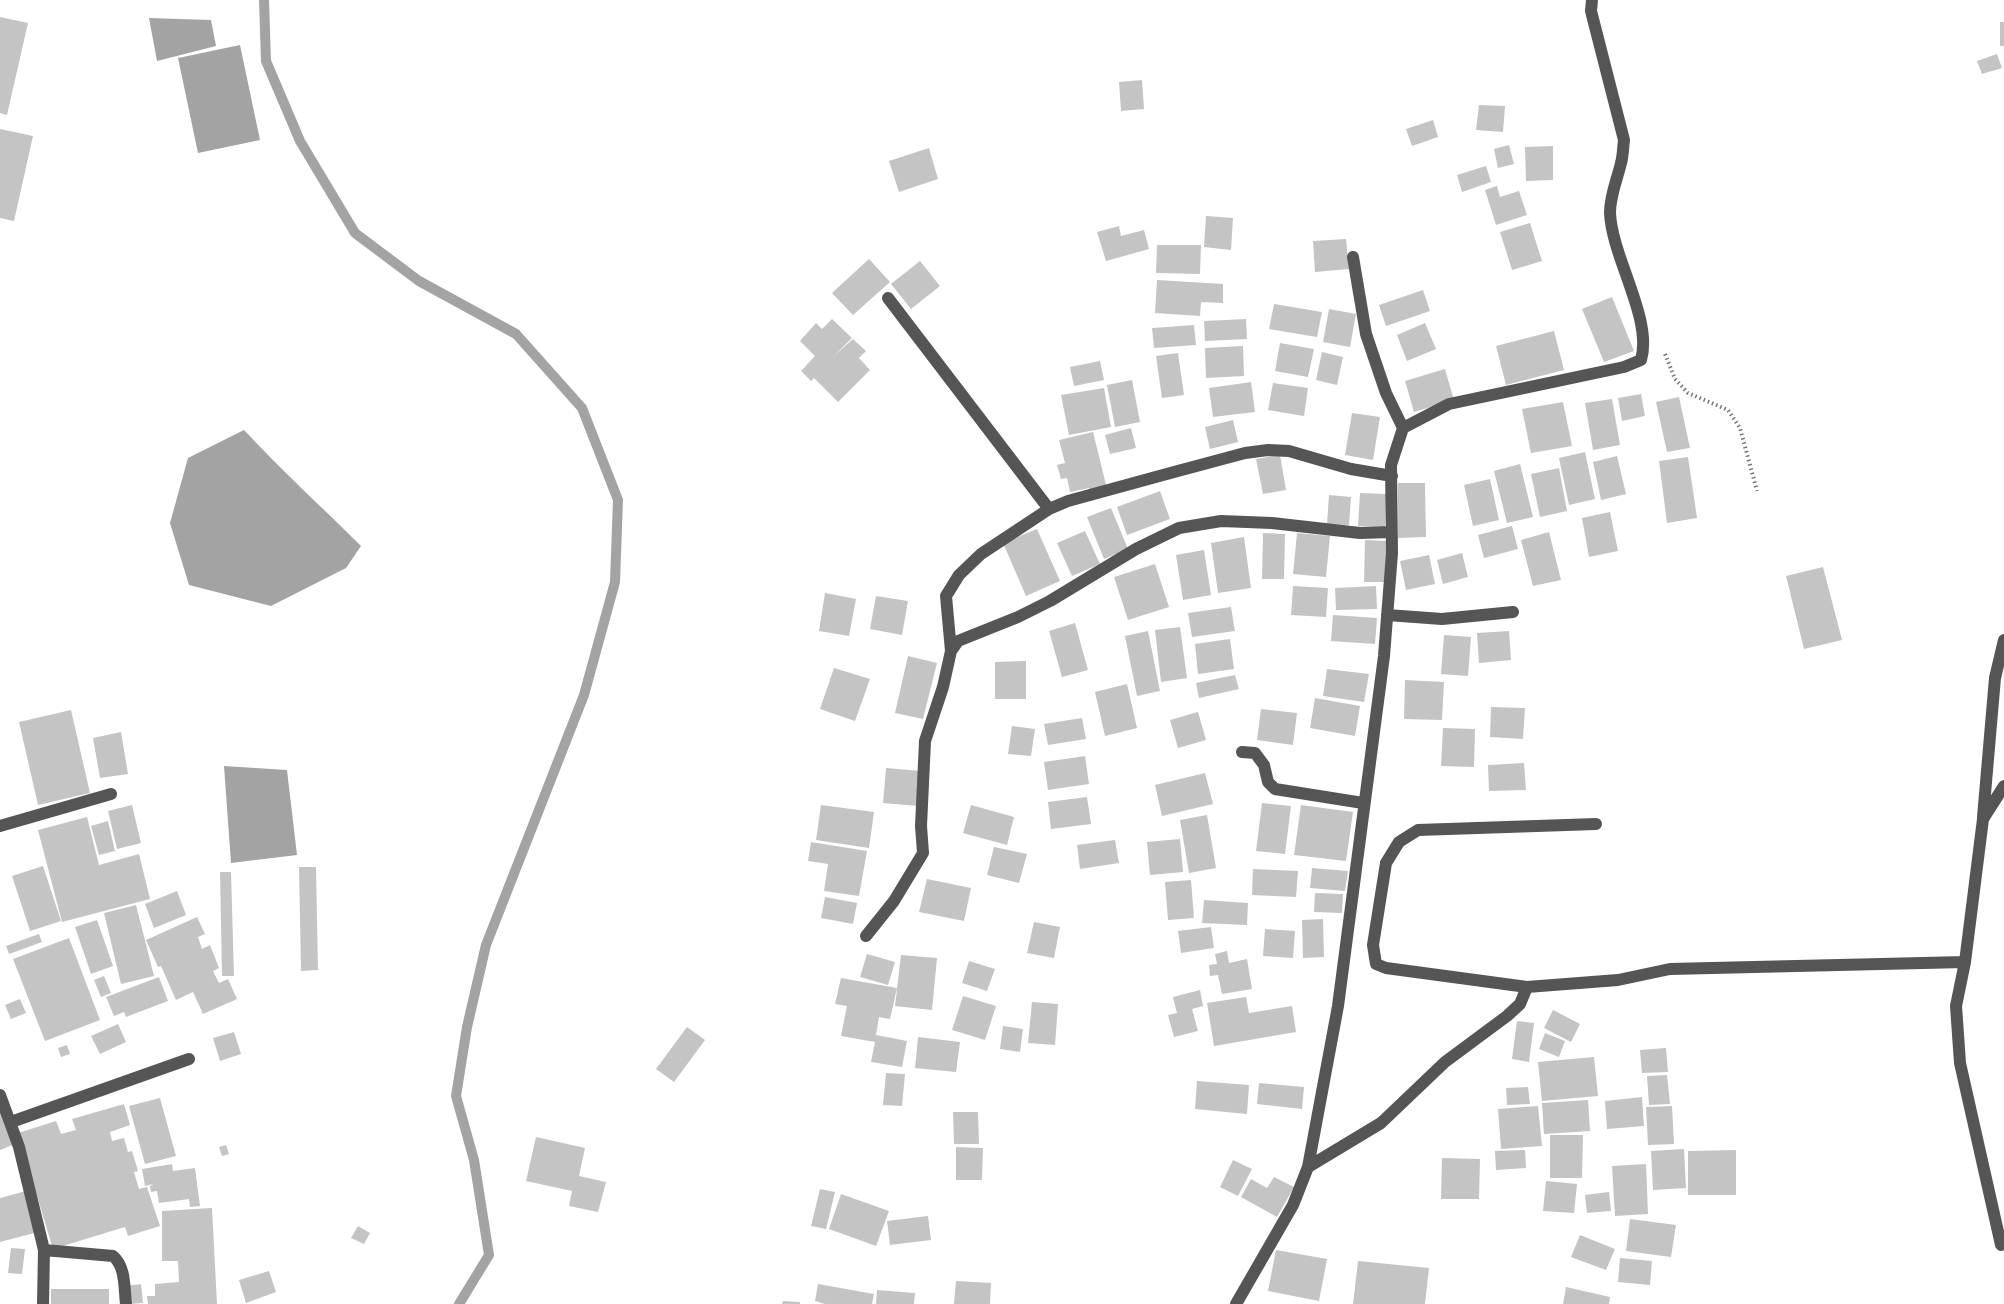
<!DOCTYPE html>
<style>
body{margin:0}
canvas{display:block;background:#fff}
</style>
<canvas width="2004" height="1304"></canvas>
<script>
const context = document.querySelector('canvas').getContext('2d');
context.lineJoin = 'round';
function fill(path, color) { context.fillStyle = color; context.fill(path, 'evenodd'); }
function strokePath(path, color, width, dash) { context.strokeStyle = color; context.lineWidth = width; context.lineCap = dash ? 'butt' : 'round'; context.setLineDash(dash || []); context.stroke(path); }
const water = new Path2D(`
 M149,18L211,20L216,46L157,61Z
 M240,45L260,140L198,153L178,58Z
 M244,430C281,470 322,507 361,546L346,568L271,606L189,585L170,523L188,458Z
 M224,766L287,770L297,855L231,863Z`);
const stream = new Path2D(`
 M264,0L266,61L300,141L355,233L419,281L516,334L582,408L618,500L615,582L584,695L486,945L467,1027L456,1096L474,1160L489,1255L459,1304`);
const building = new Path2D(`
 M0,17L28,23L7,115L0,113Z
 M2000,22H2004V46H2000Z
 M1997,54L2002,68L1982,74L1977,61Z
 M1142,80L1144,109L1121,111L1119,82Z
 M1479,105L1505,106L1503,132L1476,130Z
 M1433,120L1438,137L1412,146L1406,129Z
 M0,129L33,136L14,221L0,218Z
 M1509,145L1514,164L1498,168L1494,149Z
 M1553,146V180L1526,181L1525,147Z
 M929,148L938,179L899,192L889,161Z
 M1486,166L1491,182L1462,192L1457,175Z
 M1497,186L1500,197L1519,191L1527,215L1496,225L1485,190Z
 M1206,216L1233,218L1231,250L1204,247Z
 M1530,223L1542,261L1512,270L1500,232Z
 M1119,226L1121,236L1144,230L1149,249L1106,261L1097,232Z
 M1346,239L1349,269L1315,272L1313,241Z
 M1157,245H1201L1200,274L1156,273Z
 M869,259L890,282L853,315L832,293Z
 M920,261L940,286L911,309L891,284Z
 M1157,280L1223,284V303L1201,302L1200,316L1155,313Z
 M1423,290L1430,311L1386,326L1379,305Z
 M1612,297L1634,351L1604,362L1582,309Z
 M1274,304L1322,312L1317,337L1269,329Z
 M1329,309L1356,314L1350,347L1323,342Z
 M832,319L852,338L834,356L853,339L866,351L859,358L870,370L838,402L814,378L811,381L801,371L815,356L800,341L816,323L822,329Z
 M1246,319L1247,339L1205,341L1204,321Z
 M1425,323L1436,349L1407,361L1397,335Z
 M1194,325L1196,345L1154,348L1152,328Z
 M1554,331L1564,370L1506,385L1496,346Z
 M1280,343L1314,349L1308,377L1275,371Z
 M1243,346L1244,376L1206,378L1205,348Z
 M1322,352L1343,357L1337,385L1316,380Z
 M1178,353L1184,395L1162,398L1156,356Z
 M1100,361L1104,380L1074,386L1070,367Z
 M1445,369L1454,400L1414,412L1405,381Z
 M1132,380L1140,422L1115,427L1107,385Z
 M1251,382L1255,412L1213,417L1209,388Z
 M1273,383L1308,388L1304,416L1268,410Z
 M1104,388L1111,427L1069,435L1061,395Z
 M1641,394L1645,416L1622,421L1618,398Z
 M1679,397L1690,448L1667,452L1656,402Z
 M1612,399L1620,445L1593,450L1585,403Z
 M1563,402L1572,446L1531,453L1522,409Z
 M1352,413L1380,417L1373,460L1345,455Z
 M1233,420L1238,442L1210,449L1205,427Z
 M1131,428L1136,448L1110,454L1105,435Z
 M1093,432L1107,489L1090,493L1089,488L1070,492L1067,478L1061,479L1057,465L1065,463L1059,440Z
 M1585,452L1595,499L1569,505L1559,458Z
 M1280,455L1286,490L1263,494L1256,459Z
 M1617,456L1626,494L1601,500L1593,462Z
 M1688,457L1697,518L1667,523L1659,461Z
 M1520,464L1533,517L1507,523L1494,471Z
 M1559,468L1567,511L1540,517L1531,474Z
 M1490,479L1499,520L1473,526L1464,485Z
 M1398,483H1425L1426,537L1398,538Z
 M1160,491L1170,519L1127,535L1117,507Z
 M1360,493L1386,494L1385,527L1358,526Z
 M1329,495L1351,497L1349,525L1327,524Z
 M1111,508L1128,549L1104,559L1087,517Z
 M1610,512L1618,551L1589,557L1582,518Z
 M1512,526L1518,549L1484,558L1478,535Z
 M1037,529L1060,581L1026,596L1003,543Z
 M1085,531L1100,564L1072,576L1057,543Z
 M1549,532L1561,580L1533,586L1521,540Z
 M1263,533L1285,534L1284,579H1262Z
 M1297,533L1330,536L1326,577L1293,574Z
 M1244,537L1251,588L1218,593L1211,543Z
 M1365,540L1387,541L1386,582H1364Z
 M1204,550L1211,595L1183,600L1176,555Z
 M1462,553L1468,577L1443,584L1437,560Z
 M1429,555L1435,584L1406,590L1400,561Z
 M1155,564L1169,607L1128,620L1114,577Z
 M1823,567L1842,640L1804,649L1786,576Z
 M1293,586L1328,588L1326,617L1291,615Z
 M1376,586L1377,609L1336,610L1335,588Z
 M825,593L856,599L849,636L819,631Z
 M876,596L908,601L902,635L870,629Z
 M1231,607L1235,631L1192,637L1188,613Z
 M1333,615L1377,618L1375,644L1331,641Z
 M1075,623L1088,670L1062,677L1049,631Z
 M1180,627L1187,678L1161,682L1155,630Z
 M1148,631L1160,691L1137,696L1125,636Z
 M1509,631L1511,660L1479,663L1477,633Z
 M1444,635L1471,637L1468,676L1441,674Z
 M1230,639L1234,669L1198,674L1195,644Z
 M908,656L937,663L923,719L895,713Z
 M1026,661V699H995V662Z
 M834,668L870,679L855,721L820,709Z
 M1327,669L1369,674L1364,702L1323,696Z
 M1235,675L1239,689L1199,698L1196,683Z
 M1405,680L1444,682L1442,720L1404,719Z
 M1127,684L1137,728L1105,736L1095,692Z
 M1315,698L1360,706L1355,736L1310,728Z
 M1491,707L1525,708L1523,739L1490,737Z
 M1261,709L1297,713L1293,745L1257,740Z
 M71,710L90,793L38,805L19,722Z
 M1198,712L1206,740L1178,748L1170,720Z
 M1082,718L1086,739L1048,745L1044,724Z
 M1012,726L1035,729L1031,756L1008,754Z
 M1443,728L1475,729L1474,767L1441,766Z
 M121,732L128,774L100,778L93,738Z
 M1085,756L1089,784L1048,790L1044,762Z
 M1524,763L1526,790L1489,791L1488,765Z
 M886,768L921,771L918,806L883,803Z
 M1205,773L1213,804L1162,816L1155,785Z
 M1087,797L1091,824L1051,829L1048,802Z
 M1262,803L1291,806L1285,854L1256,851Z
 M132,805L141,843L117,849L108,811Z
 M821,805L874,812L869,848L816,840Z
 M971,805L1014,817L1007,845L963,833Z
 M1301,805L1353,812L1346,861L1294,855Z
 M1207,815L1216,868L1189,873L1180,820Z
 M87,817L99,865L139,854L150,899L62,922L38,830Z
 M108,821L115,851L99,855L91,826Z
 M1180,839L1183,872L1150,875L1147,842Z
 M1115,840L1119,863L1080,869L1077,845Z
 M811,842L867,851L859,896L824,891L828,864L808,861Z
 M994,847L1027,854L1019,883L987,875Z
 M43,866L61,921L30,931L12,876Z
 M299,867H316L318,970L301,971Z
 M1312,868L1348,871L1345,891L1310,888Z
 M1253,869L1298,871L1296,897L1252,895Z
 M220,872H231L234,976H222Z
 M927,879L971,888L964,921L919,912Z
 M1191,880L1194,918L1168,920L1165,882Z
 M177,891L186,915L154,928L145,904Z
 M1315,893L1343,894L1342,913L1314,912Z
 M825,897L857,903L853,924L821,918Z
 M1204,900L1248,903L1247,925L1202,923Z
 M136,905L154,976L121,984L104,913Z
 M197,917L205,934L198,937L202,949L210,945L219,968L213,971L219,983L228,979L237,999L203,1014L193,992L176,1000L161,966L158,967L146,940Z
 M1323,919L1324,957L1303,958L1302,920Z
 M97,920L113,966L91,974L75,927Z
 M1034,922L1060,927L1054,958L1027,953Z
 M1211,927L1214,948L1181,953L1178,931Z
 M1265,929L1295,931L1293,958L1263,956Z
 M39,934L42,942L9,954L6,946Z
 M69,938L100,1020L45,1041L13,959Z
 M1227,951L1229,963L1247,959L1252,989L1222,994L1218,975L1210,976L1209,965L1217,964L1215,954Z
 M867,954L895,962L888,985L860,977Z
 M901,955L937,958L932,1010L895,1006Z
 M969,961L995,969L987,991L962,983Z
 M104,976L111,993L101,997L94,980Z
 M159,977L168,1001L126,1017L124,1012L114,1016L106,997Z
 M841,978L897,988L890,1019L879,1017L876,1035L907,1041L902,1067L871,1062L875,1042L841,1036L847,1006L835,1004Z
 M1200,990L1203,1006L1192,1009L1198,1031L1174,1037L1168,1015L1177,1013L1173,997Z
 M963,996L996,1006L985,1040L952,1030Z
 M1246,997L1249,1013L1292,1006L1296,1032L1214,1046L1207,1003Z
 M20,999L26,1013L11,1019L5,1005Z
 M1032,1002L1058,1004L1055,1045L1028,1043Z
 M1553,1010L1580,1024L1571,1042L1544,1028Z
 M1517,1021L1534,1023L1529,1062L1512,1059Z
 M118,1024L126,1042L100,1054L91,1036Z
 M1003,1026L1023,1029L1020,1052L1000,1049Z
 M687,1027L705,1040L674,1082L656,1069Z
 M234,1032L241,1054L220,1061L213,1038Z
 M1545,1033L1565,1041L1559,1057L1539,1049Z
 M918,1037L960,1042L956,1072L915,1068Z
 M67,1045L70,1054L61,1057L58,1048Z
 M1666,1048L1668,1072L1642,1073L1640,1050Z
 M1594,1057L1598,1096L1542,1101L1538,1062Z
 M886,1073L905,1074L902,1106L883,1105Z
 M1667,1075L1670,1104L1649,1105L1647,1076Z
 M1197,1081L1249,1085L1247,1114L1195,1109Z
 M1259,1083L1304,1087L1302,1109L1257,1104Z
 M1528,1087L1530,1104L1507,1105L1506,1088Z
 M1642,1097L1644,1126L1607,1129L1605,1101Z
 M160,1098L176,1156L145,1164L129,1106Z
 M1588,1100L1590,1131L1544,1134L1542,1103Z
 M124,1104L130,1125L110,1132L112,1141L124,1138L128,1152L132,1151L138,1171L134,1172L139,1189L147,1187L160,1226L128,1236L125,1227L53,1249L18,1133L56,1121L61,1134L76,1130L72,1119Z
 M0,1105L15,1144L0,1150Z
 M1538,1106L1542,1146L1501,1149L1498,1109Z
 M1672,1106L1674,1144L1648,1145L1646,1107Z
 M953,1112H978L979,1144H954Z
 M1550,1135H1583L1582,1178H1550Z
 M536,1137L585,1148L579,1176L606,1182L598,1212L569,1206L572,1191L526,1181Z
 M226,1145L229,1154L222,1156L219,1147Z
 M956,1147L983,1148L982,1180H956Z
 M1684,1149L1686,1188L1653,1190L1651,1151Z
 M1525,1150L1526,1168L1496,1170L1495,1151Z
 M1736,1150V1195H1688V1151Z
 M1442,1158L1480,1159L1479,1199H1441Z
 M1233,1160L1252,1169L1238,1196L1220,1187Z
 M172,1164L173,1171L195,1168L200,1206L190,1207L189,1199L159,1203L157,1191L151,1192L150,1186L153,1184L145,1186L142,1169Z
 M1646,1164L1648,1214L1615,1216L1612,1166Z
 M1274,1177L1294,1187L1277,1217L1241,1197L1251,1179L1267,1188Z
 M1546,1181L1577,1184L1574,1213L1543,1211Z
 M820,1189L835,1192L826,1229L811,1226Z
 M26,1191L38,1232L0,1242V1198Z
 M1609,1192L1611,1211L1587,1213L1585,1195Z
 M841,1194L889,1211L876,1246L829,1229Z
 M212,1208L217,1304H148L147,1296H155V1284L179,1282L178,1261H162V1211Z
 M928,1216L931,1240L890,1245L887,1221Z
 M1630,1219L1676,1225L1671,1257L1626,1251Z
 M358,1226L370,1233L364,1244L351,1238Z
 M1580,1235L1615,1249L1606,1270L1571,1257Z
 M11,1248L25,1249L22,1274L8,1273Z
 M1276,1250L1327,1259L1319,1301L1268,1291Z
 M1620,1258L1652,1261L1650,1285L1618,1282Z
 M1358,1261L1429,1268L1425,1304H1353Z
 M269,1271L276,1292L246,1303L239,1280Z
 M956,1281L991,1283L990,1304H954Z
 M141,1284L143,1303L128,1304L126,1286Z
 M818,1284L874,1294L872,1304H825L815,1301Z
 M1566,1287L1610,1297L1609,1304H1563Z
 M51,1289H109V1304H51Z
 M877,1290L915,1293L914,1304H876Z
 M783,1301L800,1302V1304H782Z`);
const path = new Path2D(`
 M1665,354L1675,379L1688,393L1728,410L1740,428L1757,491`);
const street = new Path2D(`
 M1353,257L1366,334L1386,393L1403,428
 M888,298L1049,509
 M1387,615L1442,619L1513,612
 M951,651L946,596L959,575L981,554L1049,509L1068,501L1174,472L1245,453L1268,450L1289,451L1351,469L1392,476
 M1242,752L1255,753L1264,765L1268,782L1275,789L1363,803
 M1983,817L1995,678L2004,640
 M1596,824L1418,830L1399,842L1386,863L1373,945L1376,964L1386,968L1527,987L1618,980L1670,969L1965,962
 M0,826L111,794
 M866,936L894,901L923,853L921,826L925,741L943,687L951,651L958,641L1018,617L1050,601L1136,549L1179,528L1221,521L1272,523L1360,533L1391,532
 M0,1095L19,1147L44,1250L43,1304
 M11,1122L189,1059
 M1308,1167L1381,1123L1445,1062L1507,1016L1520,1004L1527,987
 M2001,1245L1960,1063L1956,1006L1965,962L1983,819L2004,786
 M44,1250L113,1256C126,1267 124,1288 126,1304
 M1236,1304L1293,1205L1308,1167L1338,1006L1384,656L1392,553L1391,465L1403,428L1449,404L1624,367L1641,360C1653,319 1612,258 1610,213C1610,195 1617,180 1621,163C1623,156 1623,148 1624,140L1591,11L1592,0`);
fill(water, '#a3a3a3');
strokePath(stream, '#a3a3a3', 10);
fill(building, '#c4c4c4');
strokePath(path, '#777', 4, [1.5, 3]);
strokePath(street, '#555', 12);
</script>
